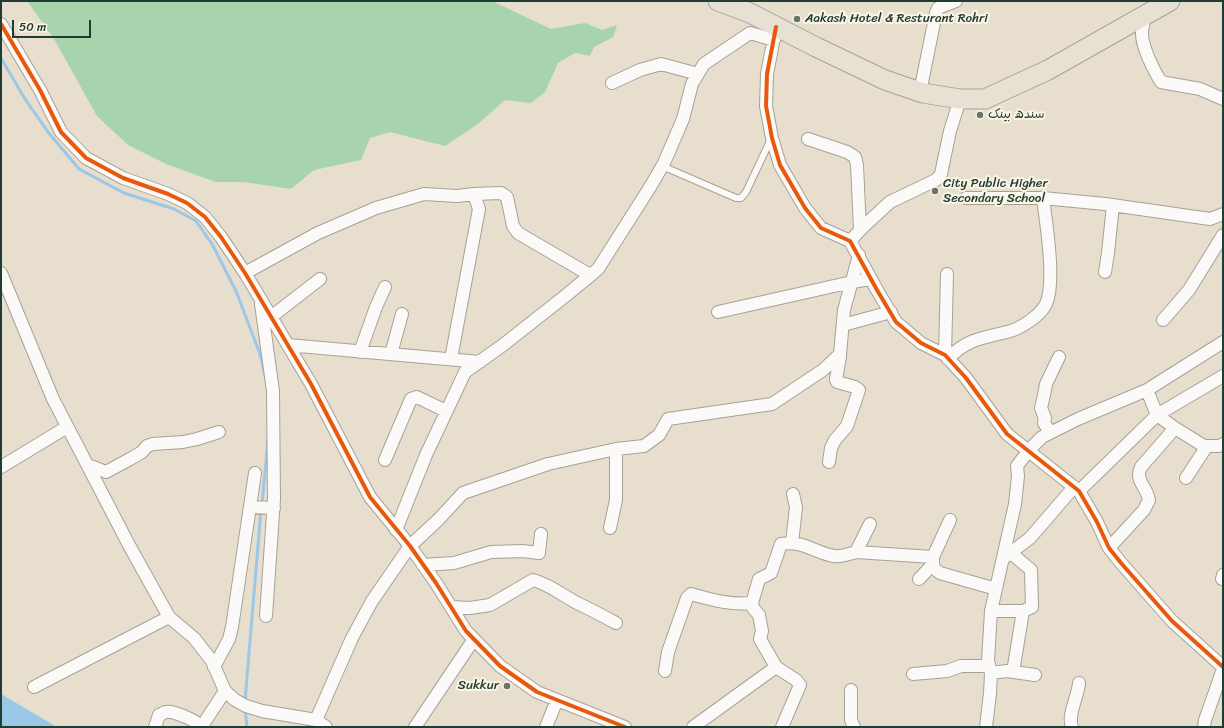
<!DOCTYPE html>
<meta charset="utf-8">
<style>
body{margin:0}
#map{position:relative;width:1224px;height:728px;overflow:hidden;background:#e8dece;font-family:Sriracha,sans-serif}
canvas{display:block}
.frame{position:absolute;inset:0;border:2px solid #1f3d34;pointer-events:none}
.scale{position:absolute;left:12px;top:20px;width:79px;height:18px;box-sizing:border-box;border:2px solid #1f3d34;border-top:0;padding-left:5px;font-size:12px;line-height:14px;white-space:nowrap;color:#1f3d34;-webkit-text-stroke:3px #fcf5e5;paint-order:stroke}
</style>
<div id="map">
<canvas width="1224" height="728"></canvas>
<div class="frame"></div>
<div class="scale">50 m</div>
</div>
<script>
const context = document.querySelector('canvas').getContext('2d');
context.lineJoin = 'round';
function fill(path, color) { context.fillStyle = color; context.fill(path, 'evenodd'); }
function strokePath(path, color, width, dash) { context.strokeStyle = color; context.lineWidth = width; context.lineCap = dash ? 'butt' : 'round'; context.setLineDash(dash || []); context.stroke(path); }
function label(font, color, halo, rows, align = 'center') {
  context.font = font + ' Sriracha,"Playpen Sans Arabic",sans-serif'; context.lineWidth = 4; context.setLineDash([]); context.textBaseline = 'middle'; context.strokeStyle = halo; context.fillStyle = color; for (const [text, x, y, turn = 0] of rows) {
    context.save(); context.translate(x, y); context.rotate((+turn || 0) * Math.PI / 180); context.textAlign = isNaN(turn) ? turn : align; if (halo) context.strokeText(text, 0, 0); context.fillText(text, 0, 0); context.restore();
  }
}
const green = new Path2D(`
 M27,1H492L551,29L585,23L602,30L617,25L613,37L594,47L590,56L575,53L558,63L545,92L531,103L505,100L478,124L445,146L390,132L370,138L361,160L314,170L291,189L244,182H216L166,164L128,145L97,116L54,39Z`);
const water = new Path2D(`
 M1,694L57,727H1Z`);
const stream = new Path2D(`
 M1,58L25,99L48,132L79,169L124,193L174,209L196,221L212,244L236,291L260,354L266,379
 M262,504L268,440
 M245,701L261,510
 M245,709L247,727`);
const lane = new Path2D(`
 M662,166L736,198H741L746,192L771,139`);
const street = new Path2D(`
 M1145,15C1144,21 1142,28 1142,34C1142,47 1154,71 1161,82L1200,89L1223,99
 M1,24L40,90L61,132L86,158L123,178L168,194L187,203L205,217L221,237L245,273L311,384L370,497L410,546L436,583L466,631L500,666L537,692L625,727
 M776,27L767,74L766,106L772,138L780,165L805,208L821,228L850,241L877,290L896,322L921,343L945,355L966,378L1007,434L1079,491L1097,522L1109,548L1121,563L1172,621L1223,667
 M612,83L640,70L661,64L698,74
 M920,92L936,13L938,8L956,1
 M808,139L847,152L855,157L857,165L860,230
 M966,198H1043L1105,204L1210,219L1223,214
 M850,241L864,226L890,202L936,180L941,174L950,131L960,99
 M1105,272L1108,253L1113,205
 M1,273L53,399L130,547L169,617L194,638L212,661L225,691L235,700L246,706L262,711L316,720L326,727
 M245,273L318,233L376,208L424,194L457,196L474,194L501,193L507,197L513,226L518,233L590,275
 M261,304L273,391L274,499L266,616
 M718,312L852,282L871,279
 M271,317L320,279
 M1163,320L1189,290L1223,235
 M843,325L891,312
 M288,345L480,362
 M360,352L376,307L385,287
 M391,354L402,314
 M945,355L947,274
 M451,359L479,209L474,194
 M948,359C966,339 983,338 1007,332C1020,329 1040,316 1046,304C1056,282 1046,223 1043,198
 M1147,390L1157,415L1175,428L1204,446H1219L1223,444
 M1050,432L1044,423L1045,418L1041,408L1044,395L1046,384L1059,357
 M385,460L411,399L417,397L421,399L446,411
 M829,462L831,448L835,440L847,426L859,390L855,387L837,382L836,379L840,357V354
 M88,465L106,472L130,459L142,452L147,446L153,444L183,442L197,439L219,432
 M1,467L67,427
 M1186,478L1207,446
 M1079,491L1157,415L1223,376
 M250,507L274,508
 M610,528L616,500V449
 M396,530L426,455L465,372L503,345L564,297L598,269L652,184L664,163L683,119L692,84L704,64L750,33L774,40
 M792,543L796,507L793,494
 M1109,548L1144,510L1149,500C1147,487 1134,480 1141,467L1175,428
 M856,552L870,524
 M933,557C933,565 932,568 940,573L996,589
 M1005,557L1030,538L1074,487
 M423,565L454,563L491,552L522,551L539,553L541,534
 M919,579L933,564
 M1222,579L1223,575
 M451,607L470,608L490,605L533,580C549,584 562,595 577,603C590,609 603,616 616,623
 M991,611H1023L1032,607L1031,570L1011,553
 M214,667L229,639L232,627L255,473
 M665,671L668,652L687,598L691,594C713,600 729,605 752,603
 M1013,672L1023,611
 M991,673L1007,671L1035,675
 M913,674L947,671L961,666H989
 M34,687L169,617
 M851,690V720L854,727
 M316,720L352,638L372,601L410,546L438,520L463,493L548,464L616,449L644,446L659,435L668,419L772,404L823,370L840,354L844,310L859,255
 M202,726L225,691
 M155,727L159,715C160,715 165,712 165,712C173,710 197,721 202,727
 M415,727L474,639
 M546,727L557,700
 M693,727L776,667
 M782,727L800,685L796,680L776,667L760,639L762,631L759,615L753,608L752,603L759,579L771,573L781,544C803,540 815,553 834,556C841,557 849,554 856,552L933,557L950,520
 M986,727L990,693L991,673L988,661L991,611L1015,504L1018,476L1017,466L1029,450L1042,437L1078,419L1147,390L1223,342
 M1072,727C1067,715 1078,697 1079,683
 M1204,727L1205,720L1223,669`);
const primary = new Path2D(`
 M718,1L750,13L816,47L885,80L923,93L960,99H985L1048,70L1170,1`);
const cycleway = new Path2D(`
 M1,24L40,90L61,132L86,158L123,178L168,194L187,203L205,217L221,237L245,273L311,384L370,497L410,546L436,583L466,631L500,666L537,692L625,727
 M776,27L767,74L766,106L772,138L780,165L805,208L821,228L850,241L877,290L896,322L921,343L945,355L966,378L1007,434L1079,491L1097,522L1109,548L1121,563L1172,621L1223,667`);
const markers = [
 [797,19,4,"#65756a"],
 [980,115,4,"#65756a"],
 [935,191,4,"#65756a"],
 [507,686,4,"#65756a"]
];
const poiNames = [
 ["Aakash Hotel & Resturant Rohri",805,19],
 ["سندھ بینک",988,115],
 ["City Public Higher",943,184],
 ["Secondary School",943,199],
 ["Sukkur",499,686,"right"]
];
fill(green, '#a7d4ad');
fill(water, '#9ac8e6');
strokePath(stream, '#9ac8e6', 3);
strokePath(lane, '#a4a298', 8);
strokePath(street, '#a4a298', 14);
strokePath(primary, '#a4a298', 21);
strokePath(lane, '#fcfaf8', 6);
strokePath(street, '#fcfaf8', 12);
strokePath(primary, '#e7e1d3', 19);
strokePath(cycleway, '#e8590c', 4);
for (const [x, y, r, color] of markers) { const dot = new Path2D(); dot.arc(x, y, r, 0, 2 * Math.PI); context.fillStyle = color; context.fill(dot); strokePath(dot, '#fcf5e5', 1.5); }
label('13px', '#1f3d34', '#fcf5e5', poiNames, 'left');
</script>
